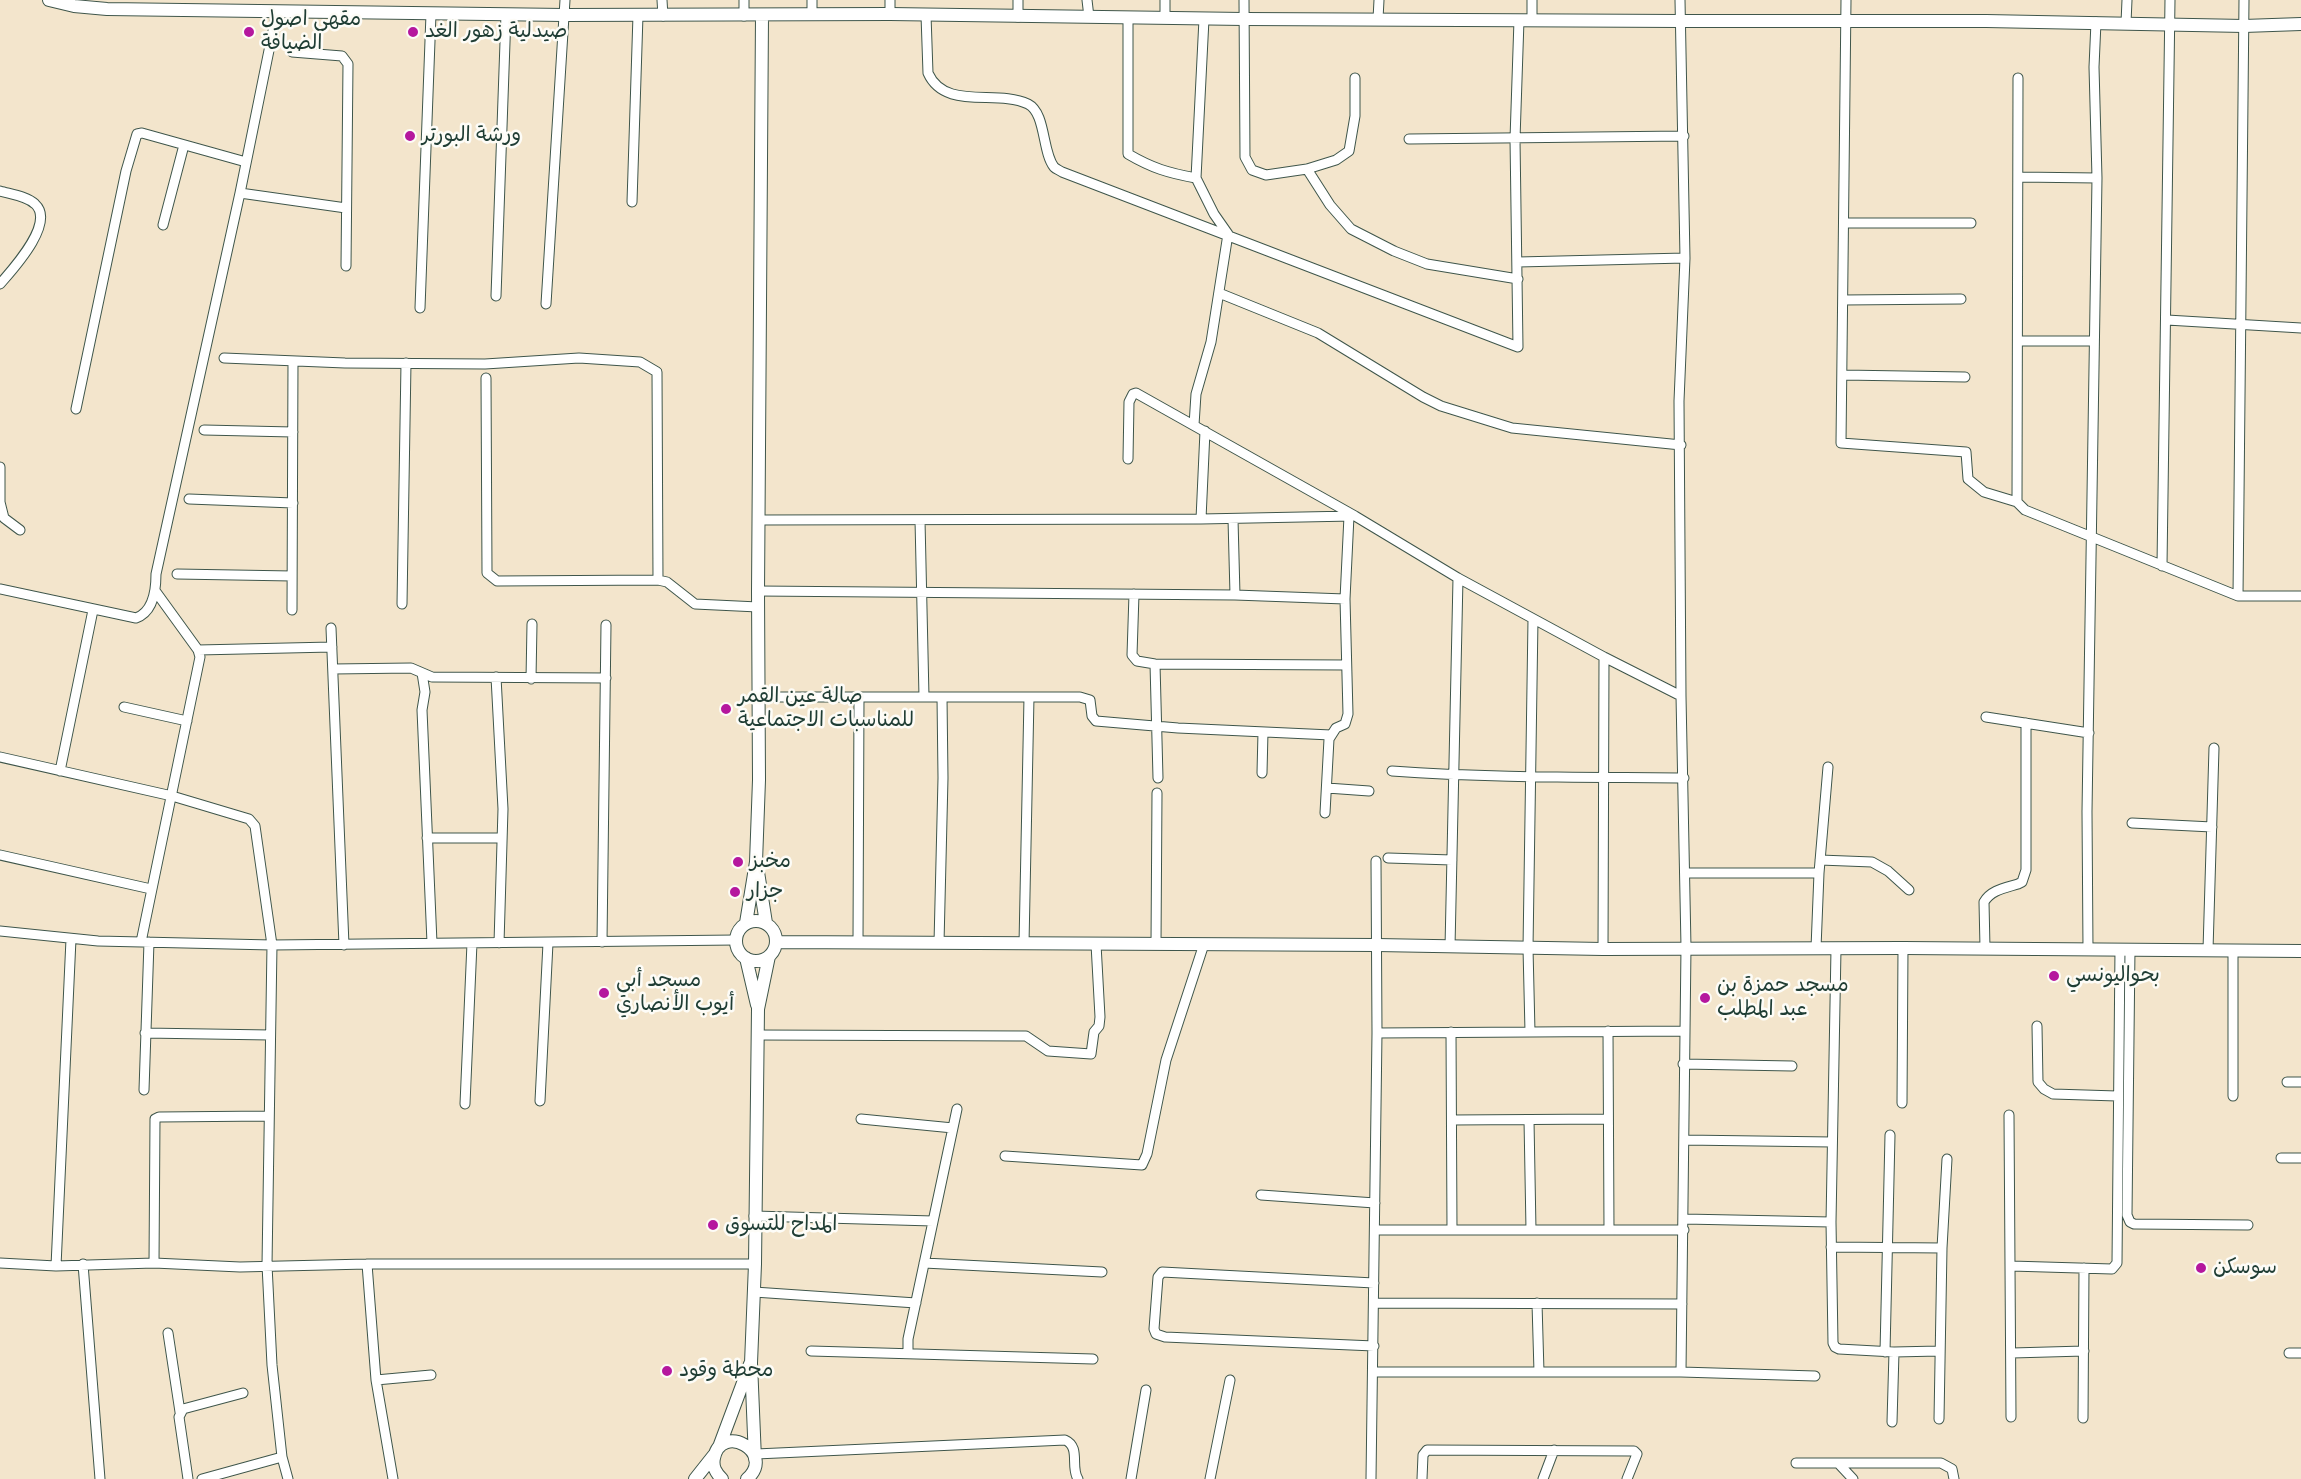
<!DOCTYPE html>
<meta charset="utf-8">
<style>
body{margin:0}
canvas{display:block;background:#f3e5cc}
</style>
<canvas width="2301" height="1479"></canvas>
<script>
const context = document.querySelector('canvas').getContext('2d');
context.lineJoin = 'round';
function strokePath(path, color, width, dash) { context.strokeStyle = color; context.lineWidth = width; context.lineCap = dash ? 'butt' : 'round'; context.setLineDash(dash || []); context.stroke(path); }
function label(font, color, halo, rows, align = 'center') {
  context.font = font + ' Sriracha,"Playpen Sans Arabic",sans-serif'; context.lineWidth = 5; context.setLineDash([]); context.textBaseline = 'middle'; context.strokeStyle = halo; context.fillStyle = color; for (const [text, x, y, turn = 0] of rows) {
    context.save(); context.translate(x, y); context.rotate((+turn || 0) * Math.PI / 180); context.textAlign = isNaN(turn) ? turn : align; if (halo) context.strokeText(text, 0, 0); context.fillText(text, 0, 0); context.restore();
  }
}
const street = new Path2D(`
 M662,0L663,16
 M744,0V16
 M1087,0L1089,17
 M1165,0V18
 M1244,0L1245,157L1252,170L1266,175L1307,169L1336,160L1349,151L1355,116V78
 M1532,0V21
 M1680,0L1685,258L1679,401L1681,696L1686,947L1681,1372
 M1846,0L1841,443L1966,452L1968,479L1984,492L2017,502L2025,510L2238,596H2301
 M890,14V0
 M812,15V0
 M926,15L928,73C945,111 996,89 1028,104C1046,113 1042,152 1054,167C1056,169 1059,170 1062,172L1518,347L1515,139L1519,20
 M1018,17V0
 M1128,18V154C1152,168 1168,173 1196,178
 M1378,19L1379,0
 M2126,23L2127,0
 M292,52L342,56L348,64L346,266
 M1409,139L1684,136
 M1307,169L1330,205L1351,229L1394,251L1427,264L1518,279
 M2019,177L2097,178
 M0,191C10,194 27,196 35,204C56,223 12,270 0,284
 M240,193L346,208
 M632,202L638,15
 M1844,223H1971
 M163,225L184,145
 M1518,262L1685,258
 M1219,293L1318,333L1423,397L1441,406L1512,428L1681,445
 M496,296L506,14
 M1843,300L1961,299
 M546,304L565,0
 M420,308L431,14
 M2167,320L2301,328
 M2019,341H2094
 M224,358L345,363L485,364L579,358L640,362L657,372L658,580
 M1843,375L1965,377
 M486,378L487,573L497,581L658,580L667,582L695,604L758,607
 M76,409L126,171L137,134L142,133L246,162
 M1194,425L1196,394L1211,342L1228,234L1214,214L1196,178L1204,19
 M204,430L293,432
 M1128,459L1129,402L1133,394L1136,393L1355,516L1458,578L1604,657L1681,696
 M0,467V502L4,518L20,530
 M189,499L293,503
 M2017,502L2018,78
 M1201,519L1205,431
 M1233,519L1235,595
 M759,520L1201,519L1353,516
 M920,520L924,697
 M2162,566L2170,0
 M177,574L292,576
 M0,589L136,618C153,612 156,590 156,574L240,193L277,11
 M758,591L1235,595L1345,599
 M1134,594L1132,655L1137,661L1155,664L1346,665
 M2238,596L2244,0
 M402,604L406,363
 M292,610L293,361
 M331,628L344,945
 M198,650L332,647
 M1155,664L1158,778
 M333,669L411,668L432,677L606,678
 M422,673L425,692L422,710L432,943
 M496,677L503,809L499,943
 M531,679L532,624
 M758,697H1080L1090,700L1092,716L1096,721L1178,728L1331,735
 M124,707L187,721
 M1986,717L2089,733
 M0,757L172,796L249,819L255,826L272,945L267,1265L272,1365L282,1457L288,1479
 M60,771L93,610
 M1392,771C1489,778 1586,777 1684,778
 M1262,773L1263,732
 M1327,788L1369,791
 M1325,813L1329,739L1336,728L1345,724L1348,714L1345,599L1349,516
 M2132,823L2212,827
 M427,838H502
 M0,855L151,889
 M1388,858L1452,860
 M1820,860L1872,862L1888,871L1909,890
 M1685,873H1819
 M0,931L98,941L272,945L736,940
 M141,942L200,657L198,650L156,592
 M602,942L606,625
 M858,942L859,697
 M939,943L943,778L942,697
 M1024,944L1029,697
 M1156,944L1157,793
 M1450,947L1458,578
 M1816,948L1819,873L1828,767
 M1985,948L1984,902C1991,890 2005,888 2018,884L2022,882L2026,870V723
 M1603,949L1604,657
 M1836,949L1831,1222L1833,1343L1835,1347L1839,1349L1894,1352L1939,1351
 M2088,949L2087,812L2097,178L2094,67L2096,22
 M2130,949L2127,1215L2130,1222L2134,1224L2248,1225
 M2208,950L2214,748
 M2233,951V1096
 M2037,1026L2038,1082L2044,1089L2053,1094L2117,1096
 M1608,1031L1609,1230
 M1451,1032L1452,1230
 M1530,1032L1528,948L1533,619
 M145,1033L270,1035
 M1377,1033L1684,1031
 M757,1035L1026,1036L1048,1051L1091,1054L1094,1032L1099,1026L1100,1017L1096,944
 M1683,1064L1792,1066
 M2287,1082H2301
 M144,1090L149,942
 M540,1101L548,943
 M1902,1103L1903,948
 M465,1104L472,943
 M2009,1115L2011,1417
 M861,1119L953,1128
 M1452,1120L1608,1119
 M1529,1120L1531,1230
 M1684,1140L1832,1142
 M1005,1156L1142,1165L1147,1154L1166,1060L1204,944
 M2281,1158H2301
 M1261,1195L1375,1203
 M754,1216L933,1221
 M1684,1219L1831,1222
 M1375,1230H1684
 M1831,1247L1942,1248
 M0,1263L56,1266L154,1263L240,1267L367,1264H755
 M154,1263L155,1119L159,1117L269,1116
 M924,1263L1102,1272
 M83,1264L100,1479
 M367,1264L376,1380L393,1479
 M56,1266L71,939
 M2011,1266L2112,1269L2117,1263L2120,949
 M754,1292L916,1303
 M1374,1303L1682,1304
 M1537,1303L1539,1372
 M168,1333L180,1412
 M1374,1346L1165,1337L1156,1334L1154,1329L1158,1277L1162,1272L1374,1283
 M811,1351L1093,1359
 M908,1352V1339L957,1109
 M1885,1352L1890,1135
 M2012,1353L2084,1351
 M2289,1353H2301
 M1373,1372H1681L1815,1376
 M376,1380L431,1375
 M2083,1418L2084,1268
 M1939,1419L1942,1248L1947,1159
 M1892,1422L1894,1352
 M756,1454L1065,1440C1081,1447 1070,1467 1078,1479
 M1796,1463H1941L1952,1469L1954,1479
 M1838,1463L1853,1479
 M188,1479L179,1417L183,1409L243,1393
 M202,1479L282,1457
 M1131,1479L1146,1390
 M1210,1479L1230,1380
 M1371,1479L1377,1033L1376,861
 M1422,1479L1423,1455L1427,1450L1634,1451L1637,1454L1627,1479
 M1543,1479L1554,1450`);
const secondary = new Path2D(`
 M49,0L74,6L107,9L564,15L890,14L1244,19L1680,21H1986L2244,26L2301,24
 M758,872L766,923
 M736 941a20 20 0 1 1 40 0a20 20 0 1 1-40 0Z
 M746,923L756,862L759,780L758,591L762,16
 M776,942L1377,945L1603,949L1903,948L2301,951
 M746,958L757,1005
 M719,1447L750,1364
 M755,1459L751,1363L755,1264L758,1009L769,956
 M695,1479L714,1455
 M722,1479C716,1473 712,1467 714,1458C721,1422 777,1452 747,1479`);
const markers = [
 [249,32,6,"#b5179e"],
 [413,32,6,"#b5179e"],
 [410,136,6,"#b5179e"],
 [726,709,6,"#b5179e"],
 [738,862,6,"#b5179e"],
 [735,892,6,"#b5179e"],
 [2054,976,6,"#b5179e"],
 [604,993,6,"#b5179e"],
 [1705,998,6,"#b5179e"],
 [713,1225,6,"#b5179e"],
 [2201,1268,6,"#b5179e"],
 [667,1371,6,"#b5179e"]
];
const poiNames = [
 ["مقهى اصول",261,20],
 ["الضيافة",261,44],
 ["صيدلية زهور الغد",425,32],
 ["ورشة البورتر",422,136],
 ["صالة عين القمر",738,697],
 ["للمناسبات الاجتماعية",738,721],
 ["مخبز",750,862],
 ["جزار",747,892],
 ["بحواليونسي",2066,976],
 ["مسجد أبي",616,981],
 ["أيوب الأنصاري",616,1005],
 ["مسجد حمزة بن",1717,986],
 ["عبد المطلب",1717,1010],
 ["المداح للتسوق",725,1225],
 ["سوسكن",2213,1268],
 ["محطة وقود",679,1371]
];
strokePath(street, '#3f564b', 11);
strokePath(secondary, '#3f564b', 14);
strokePath(street, '#fff', 9);
strokePath(secondary, '#fff', 12);
for (const [x, y, r, color] of markers) { const dot = new Path2D(); dot.arc(x, y, r, 0, 2 * Math.PI); context.fillStyle = color; context.fill(dot); strokePath(dot, '#fdfcf7', 2); }
label('21px', '#1f3d34', '#fdfcf7', poiNames, 'left');
</script>
